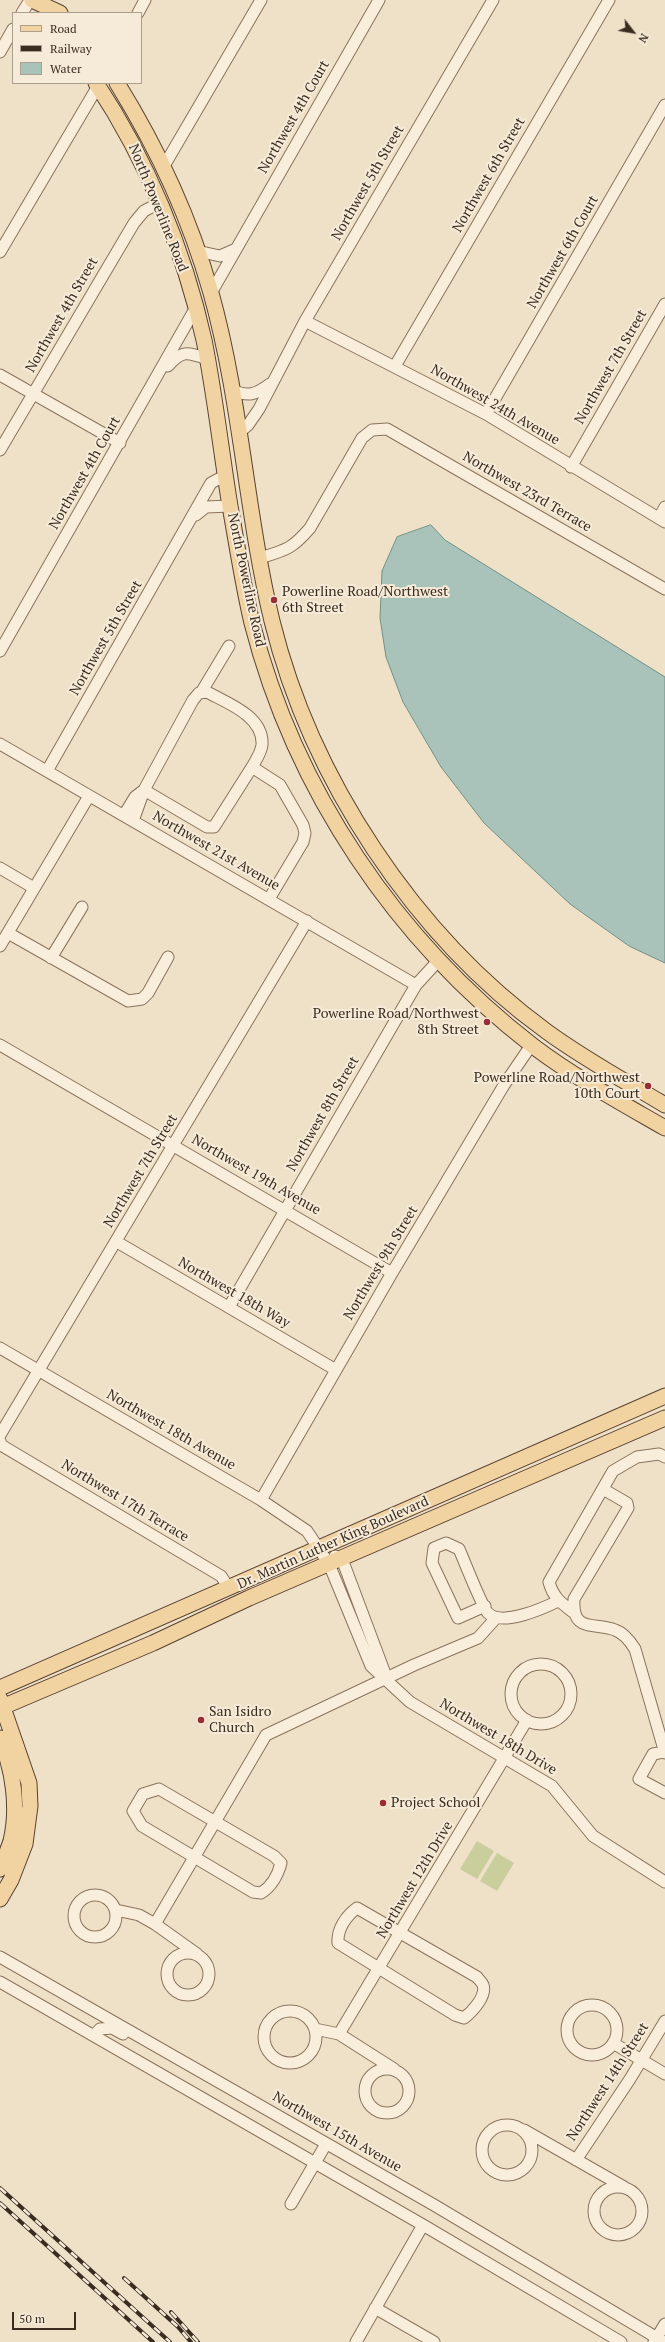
<!DOCTYPE html>
<style>
body{margin:0}
#map{position:relative;width:665px;height:2342px;overflow:hidden;background:#eee1c8;font-family:"PT Serif",serif}
canvas{display:block}
.legend{position:absolute;left:12px;top:12px;width:130px;height:72px;box-sizing:border-box;background:#f6ebd8;border:1px solid #ab9f8e;margin:0;padding:5px 7px;list-style:none;font-size:12px;color:#3b2c20}
.legend li{display:flex;align-items:center;gap:8px;height:20px}
.legend b{width:20px;border:1px solid #ab9f8e}
.north{position:absolute;left:613px;top:12px;width:40px;height:40px;-webkit-text-stroke:3px #f6ebd8;paint-order:stroke;rotate:121deg;font-size:11px;font-weight:700;line-height:16px;text-align:center;color:#3b2c20}
.north::after{content:'';display:block;margin:auto;width:14px;height:18px;background:#3b2c20;clip-path:polygon(50% 0,100% 100%,50% 72%,0 100%)}
.scale{position:absolute;left:12px;top:2312px;width:64px;height:18px;box-sizing:border-box;border:2px solid #3b2c20;border-top:0;padding-left:5px;font-size:12px;line-height:14px;white-space:nowrap;color:#3b2c20;-webkit-text-stroke:3px #f6ebd8;paint-order:stroke}
</style>
<div id="map">
<canvas width="665" height="2342"></canvas>
<ul class="legend">
<li><b style="height:5px;background:#f0d3a1"></b>Road</li>
<li><b style="height:5px;background:#3b2c20"></b>Railway</li>
<li><b style="height:11px;background:#a9c2ba"></b>Water</li>
</ul>
<div class="north">N</div>
<div class="scale">50 m</div>
</div>
<script>
const context = document.querySelector('canvas').getContext('2d');
context.lineJoin = 'round';
function fill(path, color) { context.fillStyle = color; context.fill(path, 'evenodd'); }
function strokePath(path, color, width, dash) { context.strokeStyle = color; context.lineWidth = width; context.lineCap = dash ? 'butt' : 'round'; context.setLineDash(dash || []); context.stroke(path); }
function label(font, color, halo, rows, align = 'center') {
  context.font = font + ' "PT Serif",serif'; context.lineWidth = 4; context.setLineDash([]); context.textBaseline = 'middle'; context.strokeStyle = halo; context.fillStyle = color; for (const [text, x, y, turn = 0] of rows) {
    context.save(); context.translate(x, y); context.rotate((+turn || 0) * Math.PI / 180); context.textAlign = isNaN(turn) ? turn : align; if (halo) context.strokeText(text, 0, 0); context.fillText(text, 0, 0); context.restore();
  }
}
const green = new Path2D(`
 M477,1841L494,1851L477,1879L460,1869Z
 M497,1853L514,1863L497,1891L480,1881Z`);
const water = new Path2D(`
 M431,525L445,540L665,677V963L629,946L570,904L484,823L441,767L403,702L386,657L380,618L382,571L397,537Z`);
const minor = new Path2D(`
 M22,13L30,0
 M138,13L145,0
 M0,52L13,29
 M164,166L261,0
 M197,251L220,256L236,249
 M0,252L98,86
 M211,293L379,0
 M305,321L486,414L665,522
 M168,366C182,350 187,352 207,359
 M395,366L609,0
 M0,375L120,443
 M231,390C249,397 255,395 270,384
 M486,414L665,105
 M239,433L248,425L259,409L305,321L493,0
 M0,450L134,223L144,211L159,203
 M571,467L665,304
 M196,515L206,507L230,506
 M659,518L665,507
 M260,558C286,550 292,549 310,528L362,438L372,430L387,429L665,589
 M0,651L195,309
 M202,691L229,646
 M0,744L416,985
 M47,771L211,483L226,475
 M144,790L207,827H214L252,767
 M124,815L135,797L144,790
 M133,821L144,790L193,700L199,693L207,692C227,703 264,716 262,745C261,753 256,760 252,767L280,785L303,825L305,833L303,842L269,899
 M0,868L34,888
 M8,933L128,1001L142,999L148,993L168,957
 M0,946L89,796
 M51,958L82,907
 M0,1045L392,1273
 M117,1242L336,1370
 M229,1307L416,985L438,961
 M0,1348L261,1500L307,1531L329,1564L371,1666L410,1702L552,1786L593,1836L665,1882
 M0,1435L307,921
 M0,1441L1,1445L221,1576L229,1588
 M603,1489L627,1503L628,1508L574,1599C572,1633 593,1622 615,1630C624,1633 630,1641 635,1649L665,1753
 M261,1500L392,1273L504,1085L532,1044
 M335,1556L342,1559L387,1679
 M485,1606L458,1618L432,1563L434,1548L446,1543L459,1549C464,1560 482,1607 488,1613C502,1627 544,1608 558,1601
 M573,1612C561,1603 553,1597 549,1582L613,1471L637,1457L659,1454L665,1457
 M511 1694a30 30 0 1 1 60 0a30 30 0 1 1-60 0Z
 M665,1752L653,1754L639,1779L665,1793
 M159,1789L274,1856L281,1863C278,1875 271,1887 261,1893L253,1892L142,1826L133,1811L143,1794Z
 M74 1916a21 21 0 1 1 42 0a21 21 0 1 1-42 0Z
 M357,1908L477,1977C478,1979 482,1982 483,1985C487,1996 472,2012 464,2018L455,2015L338,1943C337,1929 346,1916 357,1908Z
 M116,1910L139,1915L155,1924L197,1954
 M155,1924L266,1735L414,1665L478,1638L496,1618
 M167 1974a21 21 0 1 1 42 0a21 21 0 1 1-42 0Z
 M0,1957L434,2205L664,2342
 M0,1982L423,2225L621,2342
 M567 2030a25 25 0 1 1 50 0a25 25 0 1 1-50 0Z
 M264 2037a26 26 0 1 1 52 0a26 26 0 1 1-52 0Z
 M315,2029L339,2034L394,2069
 M339,2034L527,1720
 M94,2035L100,2029L112,2028L123,2034
 M613,2043L665,2074
 M365 2091a22 22 0 1 1 44 0a22 22 0 1 1-44 0Z
 M482 2150a25 25 0 1 1 50 0a25 25 0 1 1-50 0Z
 M524,2130L624,2187
 M576,2160L630,2079L665,2021
 M594 2211a24 24 0 1 1 48 0a24 24 0 1 1-48 0Z
 M291,2204L326,2144
 M375,2308L434,2342
 M356,2342L423,2225
 M654,2342L665,2324`);
const major = new Path2D(`
 M32,0L60,13
 M96,83C147,160 184,250 204,340C215,395 221,451 230,506C237,545 243,585 252,623C295,791 396,940 533,1046C574,1077 620,1102 665,1128
 M117,83C158,149 190,218 211,293C241,400 246,513 272,621C311,779 414,935 546,1031C584,1059 625,1081 665,1105
 M0,1688L665,1396
 M0,1699L29,1783L30,1806L25,1844L11,1880L0,1899
 M0,1708L153,1643L249,1598L665,1418
 M0,1738C13,1769 19,1807 11,1841C8,1850 4,1860 0,1869`);
const rail = new Path2D(`
 M0,2188L170,2342
 M0,2203L153,2342
 M124,2278L178,2327L191,2342
 M171,2312L198,2342`);
const markers = [
 [274,600,4,"#992d34"],
 [487,1022,4,"#992d34"],
 [648,1086,4,"#992d34"],
 [201,1720,4,"#992d34"],
 [383,1803,4,"#992d34"]
];
const streetNames = [
 ["Northwest 4th Court",294,117,-60],
 ["Northwest 6th Street",489,175,-60],
 ["Northwest 5th Street",368,183,-60],
 ["North Powerline Road",158,208,68],
 ["Northwest 6th Court",563,252,-60],
 ["Northwest 4th Street",62,315,-60],
 ["Northwest 7th Street",611,367,-60],
 ["Northwest 24th Avenue",495,405,30],
 ["Northwest 4th Court",85,473,-60],
 ["Northwest 23rd Terrace",527,492,30],
 ["North Powerline Road",246,580,78],
 ["Northwest 5th Street",106,638,-60],
 ["Northwest 21st Avenue",216,851,30],
 ["Northwest 8th Street",323,1114,-60],
 ["Northwest 7th Street",141,1171,-59],
 ["Northwest 19th Avenue",256,1175,30],
 ["Northwest 9th Street",381,1263,-59],
 ["Northwest 18th Way",234,1293,30],
 ["Northwest 18th Avenue",171,1430,30],
 ["Northwest 17th Terrace",125,1501,31],
 ["Dr. Martin Luther King Boulevard",333,1543,-24],
 ["Northwest 18th Drive",498,1737,31],
 ["Northwest 12th Drive",415,1880,-59],
 ["Northwest 14th Street",608,2082,-57],
 ["Northwest 15th Avenue",337,2132,30]
];
const poiNames = [
 ["Powerline Road/Northwest",282,592],
 ["6th Street",282,608],
 ["Powerline Road/Northwest",479,1014,"right"],
 ["8th Street",479,1030,"right"],
 ["Powerline Road/Northwest",640,1078,"right"],
 ["10th Court",640,1094,"right"],
 ["San Isidro",209,1712],
 ["Church",209,1728],
 ["Project School",391,1803]
];
fill(green, '#cacd9c');
fill(water, '#a9c2ba');
strokePath(water, '#6f9187', 1);
strokePath(minor, '#8a735d', 13);
strokePath(major, '#594131', 17);
strokePath(minor, '#f9eedc', 11);
strokePath(major, '#f0d3a1', 15);
strokePath(rail, '#3b2c20', 4);
strokePath(rail, '#f6ebd8', 2.5, [8]);
for (const [x, y, r, color] of markers) { const dot = new Path2D(); dot.arc(x, y, r, 0, 2 * Math.PI); context.fillStyle = color; context.fill(dot); strokePath(dot, '#f6ebd8', 1.5); }
label('14px', '#3b2c20', '#f6ebd8', streetNames);
label('14px', '#3b2c20', '#f6ebd8', poiNames, 'left');
</script>
